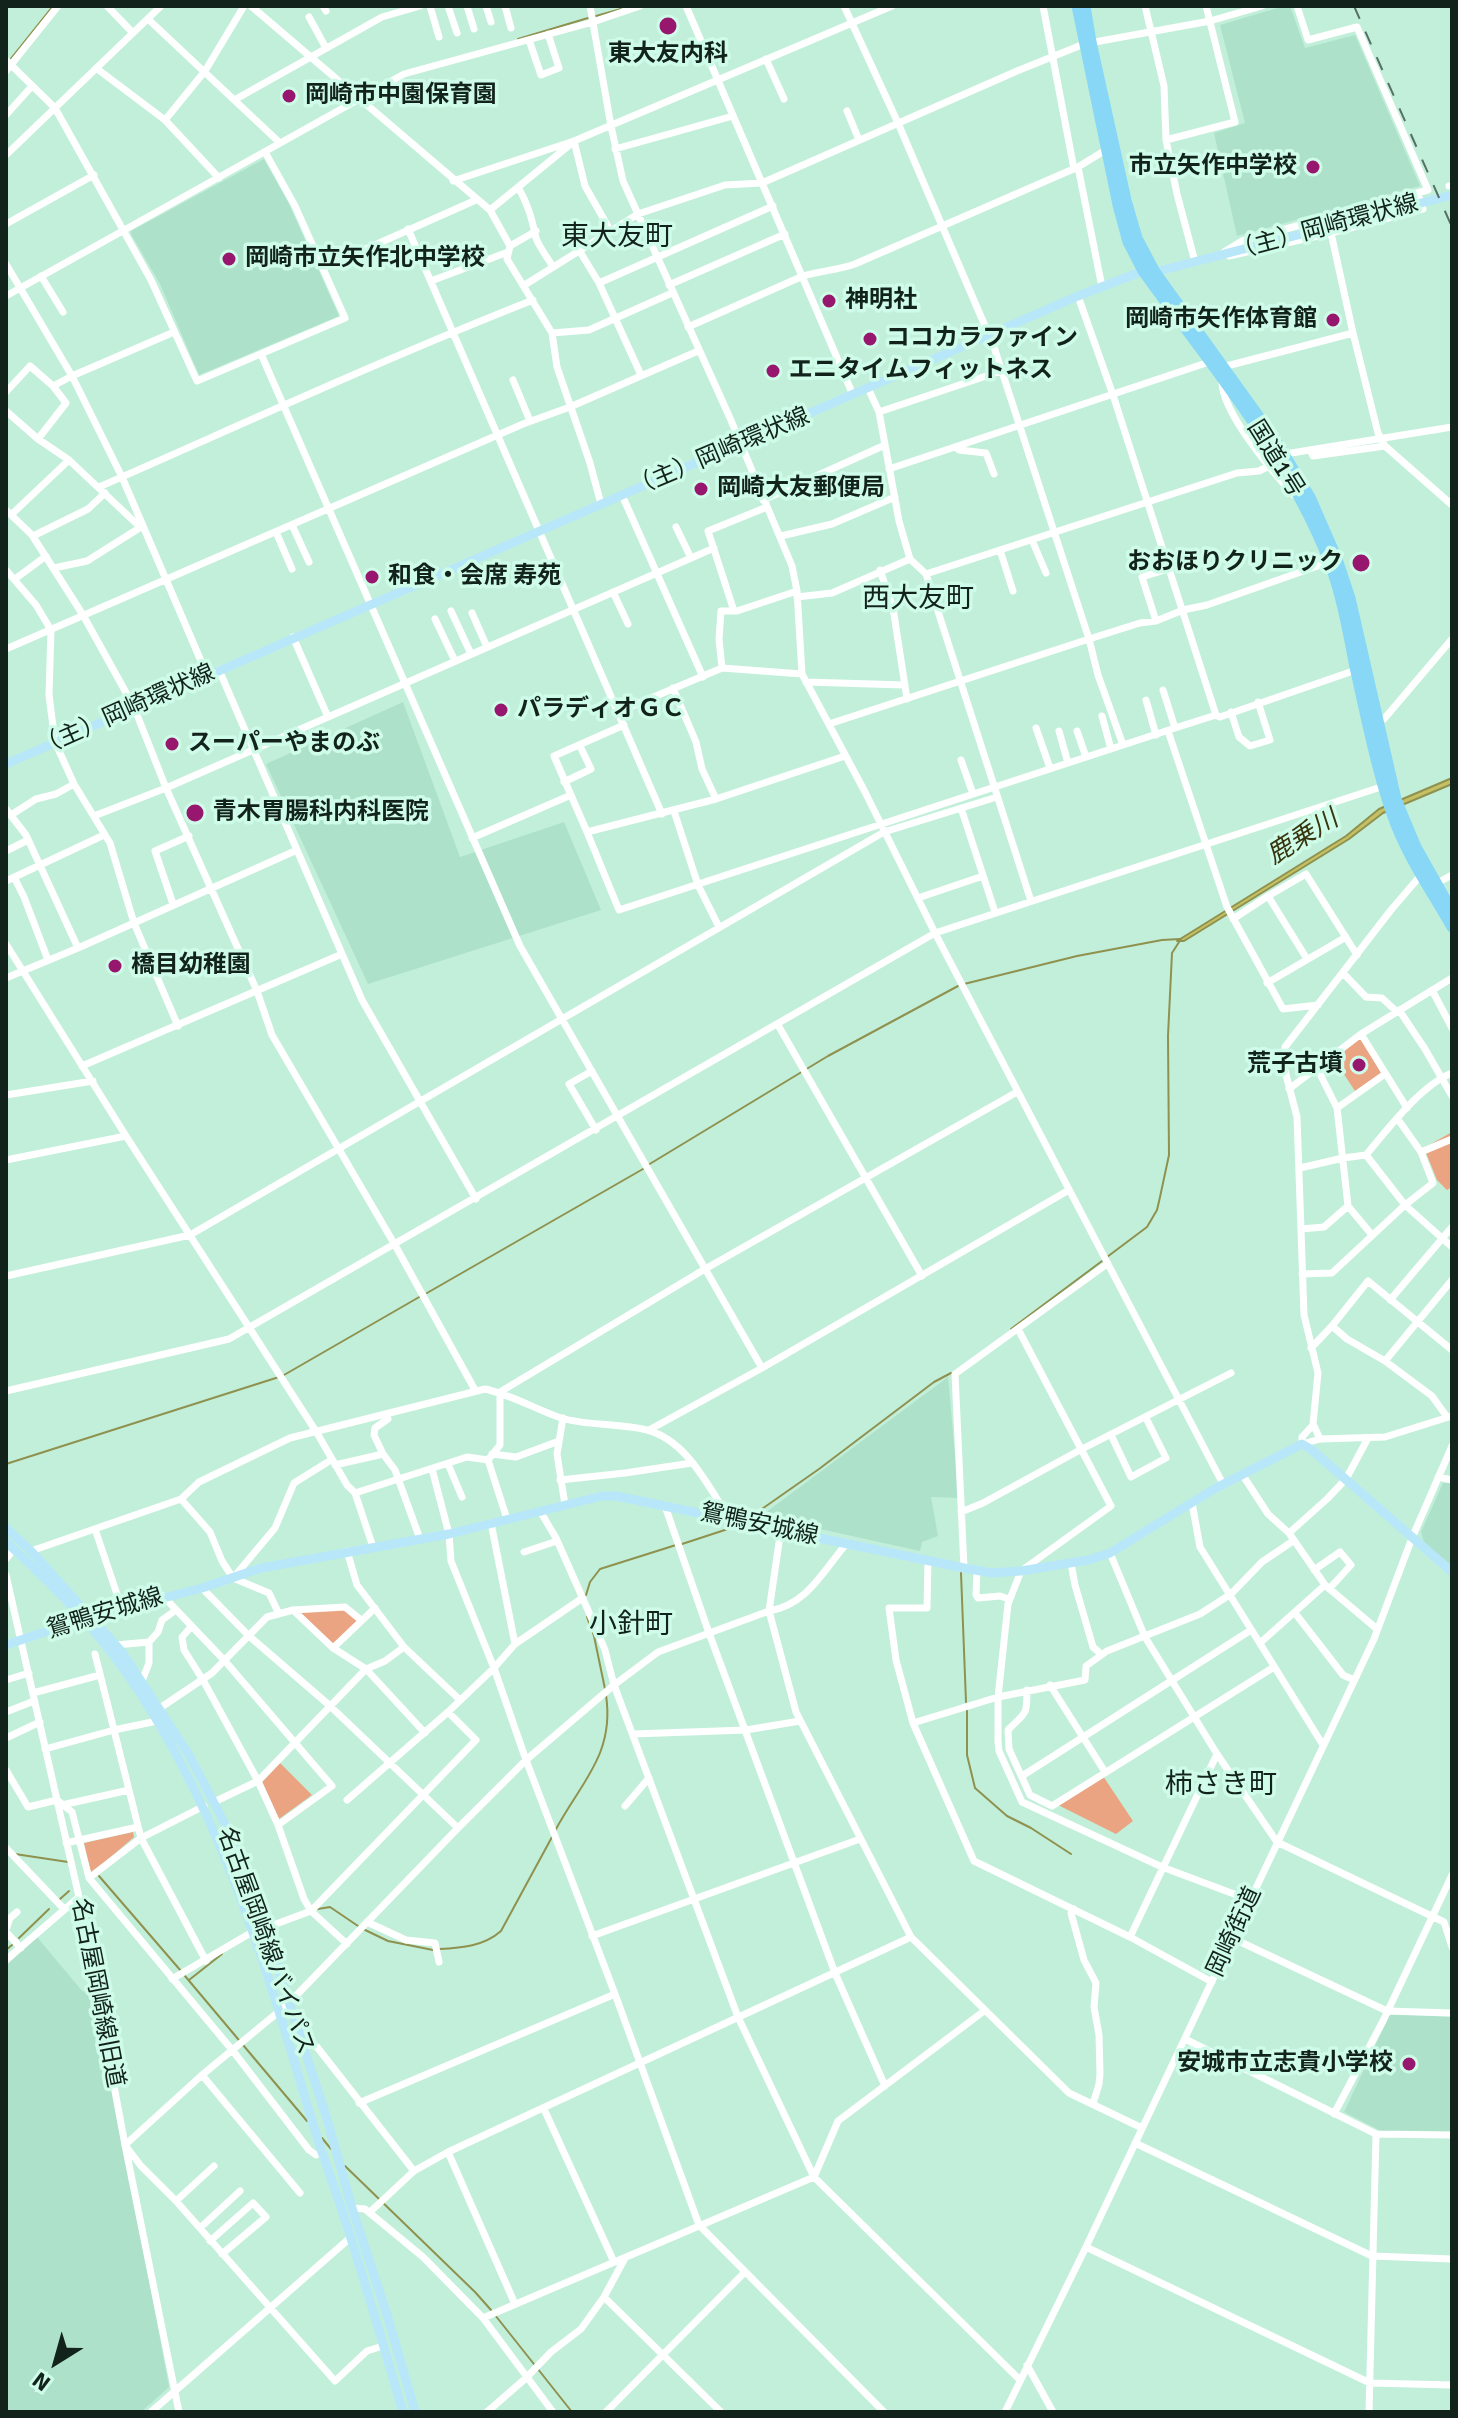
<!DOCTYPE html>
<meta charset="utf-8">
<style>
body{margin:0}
#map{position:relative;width:1458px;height:2418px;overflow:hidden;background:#c2efda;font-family:Signika,sans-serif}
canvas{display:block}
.frame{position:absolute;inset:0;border:8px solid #12231c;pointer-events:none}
.north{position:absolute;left:16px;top:2322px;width:80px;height:80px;-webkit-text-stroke:6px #cffce8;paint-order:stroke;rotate:217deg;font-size:22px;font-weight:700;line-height:32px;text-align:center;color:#12231c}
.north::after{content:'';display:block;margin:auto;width:28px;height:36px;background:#12231c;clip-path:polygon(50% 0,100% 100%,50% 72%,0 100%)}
</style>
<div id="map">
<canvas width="1458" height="2418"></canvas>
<div class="frame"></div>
<div class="north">N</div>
</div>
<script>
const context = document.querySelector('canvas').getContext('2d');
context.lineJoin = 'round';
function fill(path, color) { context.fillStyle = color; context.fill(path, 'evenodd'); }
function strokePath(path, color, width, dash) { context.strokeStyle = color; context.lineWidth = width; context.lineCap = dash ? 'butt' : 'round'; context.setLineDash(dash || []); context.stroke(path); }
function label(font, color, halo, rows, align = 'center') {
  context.font = font + ' Signika,"Noto Sans JP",sans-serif'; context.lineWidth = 7; context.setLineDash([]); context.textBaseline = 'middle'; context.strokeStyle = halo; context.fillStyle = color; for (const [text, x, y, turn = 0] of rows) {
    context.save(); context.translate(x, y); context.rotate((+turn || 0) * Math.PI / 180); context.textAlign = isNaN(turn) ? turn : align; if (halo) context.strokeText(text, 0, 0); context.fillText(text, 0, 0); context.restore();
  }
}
const built = new Path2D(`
 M1284,6H1290L1305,48L1355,35L1420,186L1237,236L1214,133L1245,123L1220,25Z
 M264,159L289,204L339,316L199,375L160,284L131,234V231Z
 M403,702L460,857L564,822L601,910L368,984L266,764Z
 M948,1377L959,1498L931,1497L938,1536L922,1542L920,1551L761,1516Z
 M1443,1483H1452V1566L1424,1543L1421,1532Z
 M37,1937L83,1992L94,1983L169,2387L141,2412H6V1966Z
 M1390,2014L1452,2017V2133L1381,2131L1344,2112Z`);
const green = new Path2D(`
 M1361,1037L1381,1073L1355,1091L1334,1059Z
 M1452,1132V1187L1447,1190L1437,1180L1424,1148Z
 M344,1609L357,1621L332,1646L300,1612Z
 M280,1763L312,1795L279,1819L262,1782Z
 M1103,1776L1133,1821L1116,1834L1058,1805Z
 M133,1832L134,1837L91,1874L84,1843Z`);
const water = new Path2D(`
 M1452,778V784L1383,813L1349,839L1184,941H1177L1346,836L1379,809Z`);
const stream = new Path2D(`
 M596,16L621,9
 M518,39L588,18
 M9,61L53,6
 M964,984L1077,956L1162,940L1180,939
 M648,1165L828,1056L958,986
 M1107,1257L1147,1227L1157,1210L1160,1197L1169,1155L1168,1036L1172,953L1181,939
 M427,1293L643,1169
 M1011,1329L1102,1261
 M284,1375L421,1296
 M6,1464L279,1377
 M749,1518L819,1469L934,1382L951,1373
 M682,1544L737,1526
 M961,1573L966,1702
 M586,1595L590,1582L600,1569L676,1545
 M587,1617L594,1636L605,1689
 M967,1709V1755L975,1788L1007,1816L1031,1828L1071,1854
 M555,1831C580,1783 615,1755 606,1695
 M15,1854L68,1862
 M99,1876L181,1971
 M60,1899L69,1891
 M318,1909L330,1907L358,1926
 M363,1929L388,1941L433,1950
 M19,1938L49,1909
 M439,1949C462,1948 484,1946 501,1931L552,1837
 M6,1950L12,1945
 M185,1976L307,2121
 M189,1980L222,1954
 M322,2138L331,2149
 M345,2166L475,2292L491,2310
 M495,2315L572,2412`);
const minor = new Path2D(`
 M107,6L133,33
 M251,6L490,210L510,246L507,259L552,333L557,367L590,463L601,504
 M323,6L326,11
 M430,6L439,37
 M448,6L457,33
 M467,6L474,29
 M486,6L491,22
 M505,6L511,28
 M590,6L611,126L623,181L730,418L792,566L797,591L802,674L865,792L935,933L1223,1484
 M686,6L853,395
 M844,6L898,123L994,347L1089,639L1098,675L1123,745
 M1043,6L1074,169
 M1145,6L1164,86L1166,140L1177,194L1195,262
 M309,17L326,48
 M148,19L280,143
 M529,40L541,75L559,68L548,34
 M766,59L784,99
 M6,60L55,108L151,280L197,381L345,318L295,206L265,152
 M96,68L165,120L219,178
 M6,71L58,6
 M236,99L382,17L420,6
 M847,111L859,140
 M6,115L32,86
 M165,120L205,71L244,6
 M1166,140L1235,122L1206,6
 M574,141L585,186L610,230
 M615,149L733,116
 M6,155L161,6
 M1078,167L1102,287
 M453,181L574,141L892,6
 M1449,186H1452
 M518,187C528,204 532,219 536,238C539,247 548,258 553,267
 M490,210L572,143
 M6,224L94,175
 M408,229L662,814
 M1331,233L1423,209L1420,199
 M510,246L536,231
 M579,250L599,283L641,375
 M1224,252L1242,241L1428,190L1357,27L1308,40L1297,6
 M1229,256L1331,233L1353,333L1378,433L1385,446L1452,505
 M6,264L72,376L122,477L207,675
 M323,268L476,200
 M41,276L63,312
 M431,281L508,252
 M599,283L773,206
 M669,285L785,234
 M523,286L638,214L725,185L762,183L1017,71L1084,44L1210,21L1262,6
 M6,296L404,74L593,22L640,6
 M1078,296L1113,395L1216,715
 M688,327L803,276C820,271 838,270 855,264L1078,167L1109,148
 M552,333L589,330L672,293
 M261,354L520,946L762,1368
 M1223,367L1353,333
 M513,380L530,421
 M1222,381C1221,411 1273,473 1294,495
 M53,386L72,376L174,332
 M868,388L879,412L899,521L910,559L926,574L1031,901
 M6,392L30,366L53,386L66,403L38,439
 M6,411L38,439L69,460L140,527
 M879,412L1001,371
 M955,447L959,450L986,453L994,474
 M1310,450L1313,456L1385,446
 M1285,454L1452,427
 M889,469L1209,362
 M99,487C243,424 386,358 533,300
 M622,495L703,677
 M763,500L885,445
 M6,510L32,535L83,615L134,707L166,788L257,991L272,1035L395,1245L475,1390
 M12,514L69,460
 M292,525L309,562
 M676,527L691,558
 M276,532L292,569
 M33,536L88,509L105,493
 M781,536L832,524L895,497
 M1032,540L1046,573
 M1000,550L1013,591
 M54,568L87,561L141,527
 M6,570L36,605L51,630L49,695L55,742L74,784L110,843L134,923L178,1026
 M880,570L893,608L907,699
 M926,574L1237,473L1259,471L1267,467
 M15,579L46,556
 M613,592L628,624
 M797,597L832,593L910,559
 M451,611L471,654
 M734,611L708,531L767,507
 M472,613L487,647
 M435,619L455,661
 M1156,621L1142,577L1168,569
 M293,637L328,717
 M6,649L523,424L570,407L698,351
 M722,668L719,639L721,611H737L797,591
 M219,670L362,1000L476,1199
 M806,682L904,685
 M673,688L696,742L702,769L716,799
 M1163,690L1175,728
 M1146,700L1156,735
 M618,712L722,668L802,674
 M1231,712L1239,737L1250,746L1270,740L1258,702
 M1102,716L1111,749
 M1378,721L1384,719L1452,639
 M829,724L1089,639L1140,623L1156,621L1183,610L1207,605L1329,562
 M624,725L554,756L587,832L716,799L845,756
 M1036,728L1050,768
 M1059,731L1068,763
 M1077,731L1086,757
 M1168,731L1227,907L1283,1009L1318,1005
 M961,760L973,794
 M564,782L591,769L580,746
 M961,808L995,912
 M6,809L26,835L78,948
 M674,811L698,885L719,927
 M11,815L36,799L56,794L74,784
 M94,816L166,788L714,548
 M587,832L619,910L1175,728L1216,715L1220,717L1356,670
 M472,838L571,795
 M6,851L28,840
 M14,877L24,897L48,960
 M6,881L104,835
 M1437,883L1452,875
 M1268,896L1307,959
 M918,898L983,876
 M173,904L155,851L189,836
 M1233,919L1268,896L1306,874L1357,955
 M6,944L126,1136L317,1433L347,1485L355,1493L373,1547
 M1343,973L1366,997L1382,998L1396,1011
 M6,978L78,948L297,850
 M1267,983L1346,937
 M1432,990L1452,1028
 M1399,1010L1425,1049L1452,1096
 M778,1025L922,1276
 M1361,1034L1407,1108
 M82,1066L342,954
 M1317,1068L1337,1108L1348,1206L1372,1235
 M592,1071L569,1084L596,1130
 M1289,1089L1361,1034L1452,978
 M6,1095L93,1081
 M1337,1108L1385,1074
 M1397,1118L1421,1152L1452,1139
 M1366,1155L1405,1205L1452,1247
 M6,1160L126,1136
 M1300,1168L1343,1158L1366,1155C1387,1130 1421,1085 1452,1073
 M1301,1229L1324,1227L1348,1206
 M1302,1274L1332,1273L1405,1205L1433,1183L1421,1152
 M6,1276L190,1235L884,832L997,797
 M1390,1300L1452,1227
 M1332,1326L1347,1339L1385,1361L1432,1396L1447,1417
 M1018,1329L1111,1506L1021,1571L1008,1604L998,1697V1741L999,1751L1022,1802L1162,1867L1250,1900
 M1311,1348L1332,1326L1368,1281L1452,1350
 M1385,1361L1452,1280
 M6,1391L229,1339L935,933L1387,785
 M500,1392L705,1269L1017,1092
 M563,1418L557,1454L565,1505
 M649,1430L762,1368L1069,1190
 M1111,1435L1131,1477L1166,1458L1146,1418
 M1320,1439L1313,1424L1318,1373L1304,1315L1297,1117L1284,1067L1285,1047L1391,910L1421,875
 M1302,1444L1320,1439L1385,1437L1452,1416
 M1302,1444V1437L1313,1425
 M383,1454L374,1435L375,1428L388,1419L386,1414
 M492,1454L516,1457L559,1441
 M488,1460L500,1445V1392
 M488,1460L507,1519
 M448,1464L462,1497
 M335,1465L383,1454L395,1470L420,1539
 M432,1469L449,1534L451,1561L494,1668L526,1760L615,1994L699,2225L884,2412
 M1242,1474L1268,1514L1289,1533L1325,1585L1377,1629
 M1438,1477L1452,1480
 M560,1480L625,1473L692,1463
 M355,1493L467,1457L488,1460
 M181,1499L210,1532L222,1561L233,1578L269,1593L279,1614
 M1192,1503L1200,1547L1323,1745
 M665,1506L709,1633L835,1973L885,2086
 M540,1511L556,1538L595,1626L605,1650L614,1685L738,2017L814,2177L1020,2380
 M961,1512L983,1503L1080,1450L1231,1373
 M491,1523L515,1644
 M95,1529L122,1609
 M781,1529L769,1611L796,1712L911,1937L1069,2093L1142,2128
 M1289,1533L1327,1499L1346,1479L1368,1438
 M31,1551L181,1499L199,1482L290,1438L485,1389C512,1395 535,1409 561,1418C588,1426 619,1423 647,1430C688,1441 708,1487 730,1519
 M347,1551L357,1585L404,1647L460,1700
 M524,1552L557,1541
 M1110,1553L1145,1637L1217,1754L1277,1842L1444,1922L1452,1947
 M6,1559L14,1549
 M928,1560L927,1608H889L896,1660L913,1723L974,1861L1130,1937L1212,1982
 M1071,1563L1075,1585L1093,1647L1101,1654
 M964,1568L955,1374L1107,1264
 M977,1570L976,1595L978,1598L1000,1596L1009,1599
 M1314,1570L1340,1552L1351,1565L1329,1589
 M6,1575L79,1897L125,2145L179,2412
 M233,1578L275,1528L294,1483L331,1460
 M202,1588L249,1636L329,1705L458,1828
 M163,1596L225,1661L332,1786L278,1825
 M293,1610L333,1648L366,1669L425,1733
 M1295,1613L1343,1675L1354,1680
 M191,1627L182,1637L184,1650L203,1680L258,1781L278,1825L304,1899L311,1911L347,1944
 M1260,1643L1325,1585
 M116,1645L149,1642
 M333,1648L375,1608
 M95,1654L141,1838L206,1961
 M6,1680L29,1673
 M142,1681L149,1663V1642L158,1632L162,1620L176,1610
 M1050,1685L1105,1772
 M1027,1690C1027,1718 1025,1712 1008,1730L1009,1749L1030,1795L1052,1806L1274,1667
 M33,1693L100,1675
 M160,1708L212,1673L267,1617L293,1610L345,1607L361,1620
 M6,1712L34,1701
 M913,1723L998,1697L1085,1680L1086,1666L1107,1651L1200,1614L1231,1594L1262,1562L1293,1541
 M633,1734L746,1730L800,1721
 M6,1738L40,1722
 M45,1749L114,1730L157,1721
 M6,1770L28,1807L57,1800L72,1812L89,1878L233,2051L309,2150L316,2155L322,2153
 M1022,1776L1251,1630
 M347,1800L448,1712L494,1668L515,1644L581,1599
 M214,1802L258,1781L366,1669L385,1661L404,1647
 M62,1805L129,1790
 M625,1806L649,1778
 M66,1843L138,1827
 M6,1848L64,1909
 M89,1878L141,1838L204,1806
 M1074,1909L1071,1913L1084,1960L1096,1983L1094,2007L1099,2035L1100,2074L1099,2084L1093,2104
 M367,1922L406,1940L435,1943L439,1962
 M265,1928L311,1911L476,1740L448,1712
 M6,1930L10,1918L17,1912
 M6,1932L21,1948
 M592,1936L860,1839
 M1130,1937L1217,1754
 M1232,1938L1387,2011L1452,2013
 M6,1960L79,1897
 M172,1979L254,1931
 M1185,2039L1376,2134L1452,2135
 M303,2047L312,2045L317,2047L414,2171
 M202,2075L300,2193
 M359,2103L615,1994
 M544,2109L614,2262
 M1334,2114L1383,2021L1452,1875
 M1135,2143L1372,2256L1452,2259
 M448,2152L515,2304
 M176,2201L214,2166
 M352,2208L365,2209L423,2257L483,2318L553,2412
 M370,2212L414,2171L448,2152L911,1937
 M200,2228L240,2191
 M210,2241L253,2203L266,2217L222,2254
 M1086,2247L1370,2383L1452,2385
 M604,2297L721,2412
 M483,2318L814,2177L838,2121L984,2011
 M383,2346L367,2351L335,2381L176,2201L141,2166L125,2145L202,2075L288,2004L458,1828L526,1760L614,1685L658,1652L769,1611C807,1605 823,1571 847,1543
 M1027,2365L1053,2412
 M151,2412L350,2238
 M487,2412L526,2378L551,2352L581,2329L604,2297L625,2258
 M606,2412L744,2273
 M1005,2412L1086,2247L1374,1639L1412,1538L1452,1446
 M1369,2412L1376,2134`);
const major = new Path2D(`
 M6,764L1078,296L1143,271L1155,272L1452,195
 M6,1528L31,1551L122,1652L189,1755L226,1826L265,1928L327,2119L352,2208L388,2318L415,2412
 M6,1542C49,1581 92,1624 125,1671C223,1810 268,1974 316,2134C325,2163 336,2191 345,2220C366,2284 384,2348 403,2412
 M6,1645L83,1619L202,1588L261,1568L449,1534L602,1496H616L964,1568L992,1573L1021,1571L1088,1560L1110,1553L1214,1489L1302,1444L1312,1450L1452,1572`);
const highway = new Path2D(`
 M1077,6L1118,205L1128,242L1143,271C1210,364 1287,454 1329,561C1342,596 1348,631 1355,667C1366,716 1376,767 1392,814C1406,855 1431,890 1452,927
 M1085,6L1091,42L1126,200L1137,238L1155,272L1275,439L1310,497L1337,559L1350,598L1396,799L1416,847L1452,911`);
const rail = new Path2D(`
 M1354,6L1452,227`);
const markers = [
 [668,26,10,"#98176e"],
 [289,96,8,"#98176e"],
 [1313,167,8,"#98176e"],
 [229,259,8,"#98176e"],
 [829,301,8,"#98176e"],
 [1333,320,8,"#98176e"],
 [870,339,8,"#98176e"],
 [773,371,8,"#98176e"],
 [701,489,8,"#98176e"],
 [1361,563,10,"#98176e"],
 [372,577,8,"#98176e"],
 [501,710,8,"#98176e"],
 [172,744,8,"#98176e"],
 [195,813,10,"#98176e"],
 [115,966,8,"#98176e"],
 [1359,1065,8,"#98176e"],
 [1409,2064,8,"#98176e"]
];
const poiNames = [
 ["東大友内科",668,55,"center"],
 ["岡崎市中園保育園",305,96],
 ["市立矢作中学校",1297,167,"right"],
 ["岡崎市立矢作北中学校",245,259],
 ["神明社",845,301],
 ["岡崎市矢作体育館",1317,320,"right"],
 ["ココカラファイン",886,339],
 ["エニタイムフィットネス",789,371],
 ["岡崎大友郵便局",717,489],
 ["おおほりクリニック",1343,563,"right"],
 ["和食・会席 寿苑",388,577],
 ["パラディオＧＣ",517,710],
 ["スーパーやまのぶ",188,744],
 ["青木胃腸科内科医院",213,813],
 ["橋目幼稚園",131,966],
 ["荒子古墳",1343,1065,"right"],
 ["安城市立志貴小学校",1393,2064,"right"]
];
const streetNames = [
 ["（主）岡崎環状線",1325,228,-15],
 ["（主）岡崎環状線",720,453,-23],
 ["国道1号",1275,459,58],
 ["（主）岡崎環状線",126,711,-24],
 ["鴛鴨安城線",759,1525,12],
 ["鴛鴨安城線",105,1614,-17],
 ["岡崎街道",1235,1932,-65],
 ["名古屋岡崎線バイパス",265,1941,70],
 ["名古屋岡崎線旧道",97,1993,79]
];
const waterNames = [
 ["鹿乗川",1303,838,-32]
];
const quarterNames = [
 ["東大友町",617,238],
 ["西大友町",918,600],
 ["小針町",631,1626],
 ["柿さき町",1221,1786]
];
fill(built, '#aee1ca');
fill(green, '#eba482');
fill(water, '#c5c063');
strokePath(water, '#8f914e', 2);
strokePath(stream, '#8f914e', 2);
strokePath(minor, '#fff', 7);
strokePath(major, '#b8e7fa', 9);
strokePath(highway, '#88d7f7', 11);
strokePath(rail, '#557165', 2, [14, 14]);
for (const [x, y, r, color] of markers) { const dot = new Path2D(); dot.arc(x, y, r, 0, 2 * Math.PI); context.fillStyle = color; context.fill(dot); strokePath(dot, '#cffce8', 3); }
label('bold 24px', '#12231c', '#cffce8', poiNames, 'left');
label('24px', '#12231c', '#cffce8', streetNames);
label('italic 26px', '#38360e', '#cffce8', waterNames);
label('28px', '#12231c', '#cffce8', quarterNames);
</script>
